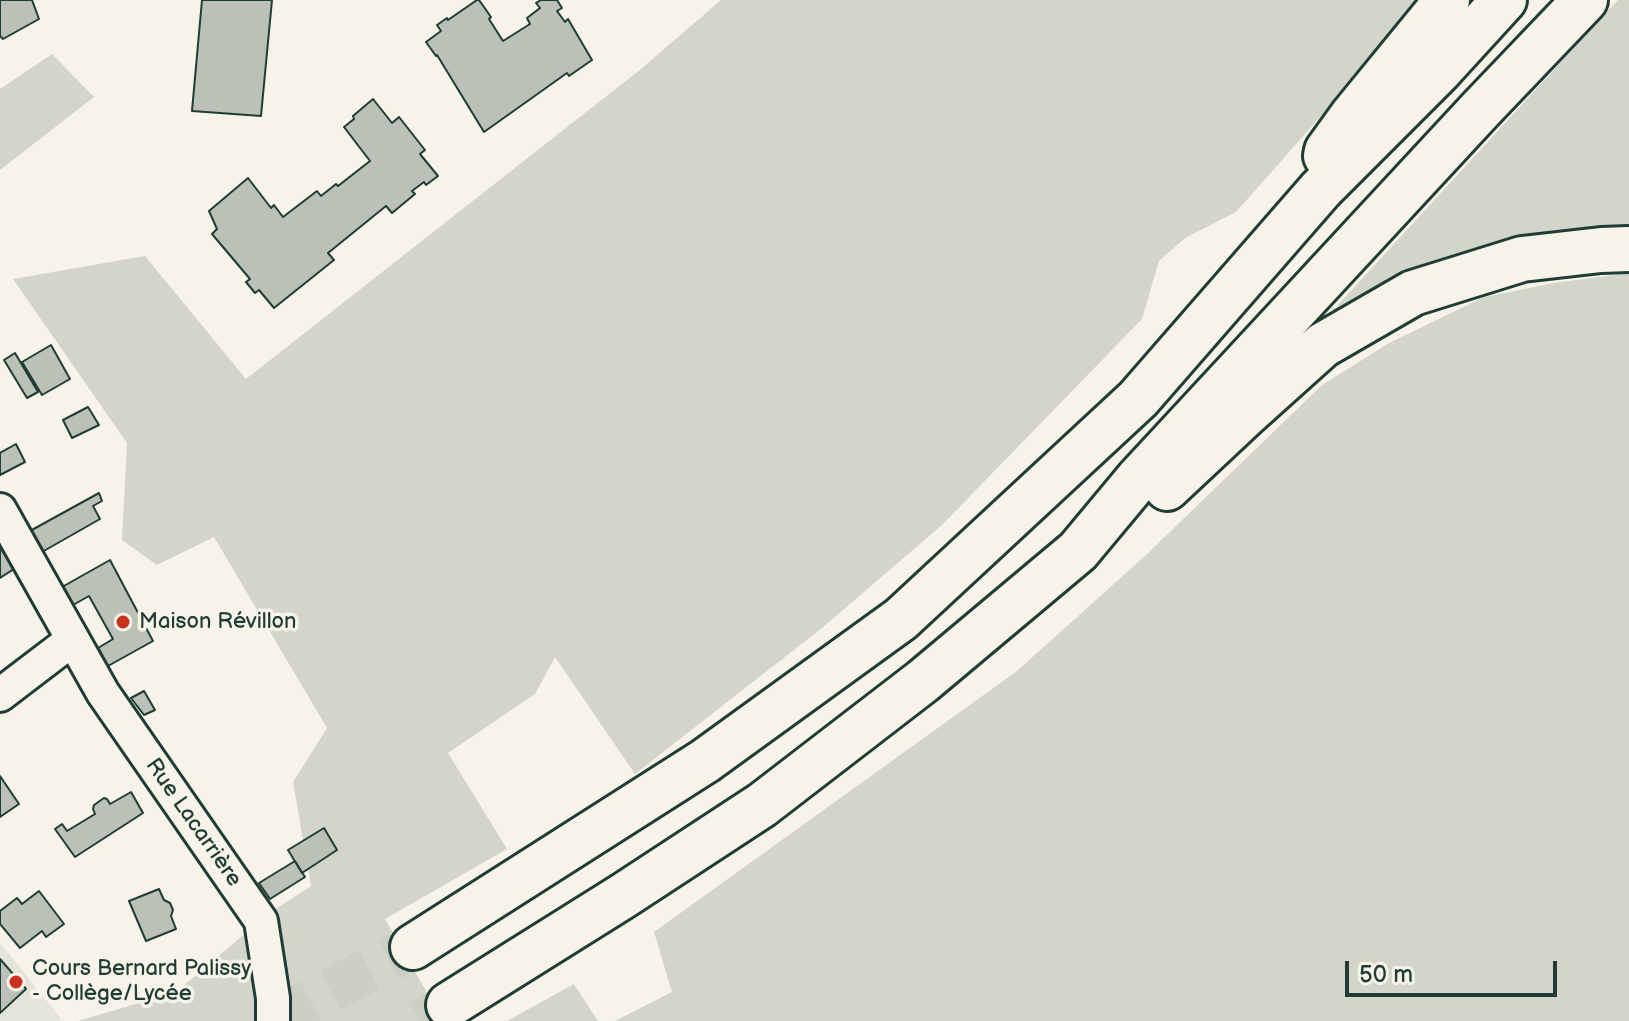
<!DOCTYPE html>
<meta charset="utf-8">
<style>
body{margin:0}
#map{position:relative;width:1629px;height:1021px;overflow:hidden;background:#f7f3e8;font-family:"Balsamiq Sans",sans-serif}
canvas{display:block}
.scale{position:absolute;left:1345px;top:961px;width:212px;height:36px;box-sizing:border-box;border:4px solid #1f3d34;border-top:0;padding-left:10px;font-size:24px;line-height:28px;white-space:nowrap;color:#1f3d34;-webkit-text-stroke:6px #f7f3e8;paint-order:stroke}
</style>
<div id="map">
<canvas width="1629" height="1021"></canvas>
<div class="scale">50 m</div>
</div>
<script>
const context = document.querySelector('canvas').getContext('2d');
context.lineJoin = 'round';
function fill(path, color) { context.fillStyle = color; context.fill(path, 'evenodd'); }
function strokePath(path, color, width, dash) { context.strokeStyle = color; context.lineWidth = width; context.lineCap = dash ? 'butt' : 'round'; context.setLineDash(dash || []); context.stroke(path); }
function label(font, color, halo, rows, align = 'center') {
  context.font = font + ' "Balsamiq Sans",sans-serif'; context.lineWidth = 7; context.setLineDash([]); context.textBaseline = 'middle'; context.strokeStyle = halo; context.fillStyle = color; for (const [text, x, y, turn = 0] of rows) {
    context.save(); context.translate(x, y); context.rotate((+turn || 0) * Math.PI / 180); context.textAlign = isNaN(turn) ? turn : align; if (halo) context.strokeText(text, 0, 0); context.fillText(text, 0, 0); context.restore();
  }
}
const built = new Path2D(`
 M0,943L63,1021H0Z`);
const green = new Path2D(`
 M721,0H1422L1414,11L1236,212L1185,238L1159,261L1142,319L942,525L822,628L635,774L555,657L535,694L448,753L507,849L385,919L443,1021H78L176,992L268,914L311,886L293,782L327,728L214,537L157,565L122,540L127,443L13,279L145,256L246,379L641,69Z
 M1618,0H1629V239L1315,330Z
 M52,54L94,97L0,170V89Z
 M1629,273V1021H615L672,992L654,932L1017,671L1146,555L1322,385L1389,343L1484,297L1554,283Z
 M574,984L598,1021H507Z`);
const building = new Path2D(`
 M0,0H32L39,19L3,39L0,36Z
 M202,0H272L261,116L192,111Z
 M477,0H479L491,17L489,19L503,41L530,24L527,18L540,8L536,3L541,0H557L562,8L557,11L565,22L568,19L592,60L569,76L567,73L484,132L437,55L436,56L426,42L441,31L437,25L447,18L448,20Z
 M373,99L392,123L399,117L425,150L420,154L438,176L426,185L424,182L412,191L415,194L392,213L386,206L328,253L334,260L274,308L259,290L255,293L246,282L250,279L212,234L217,229L209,211L248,178L271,208L274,205L283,217L317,191L321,196L336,184L338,186L370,161L344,127L354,119L353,116Z
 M51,345L70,379L42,395L22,362Z
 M15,353L38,392L27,398L4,360Z
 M88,407L99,425L72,438L63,420Z
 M16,444L25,462L0,475V453Z
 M99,493L102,501L93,506L100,519L42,552L30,531Z
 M0,538L17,567L0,578Z
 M110,560L153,641L108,666L98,648L113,639L89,596L73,605L62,587Z
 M144,691L155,710L144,715L131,698Z
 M0,776L19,804L0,817Z
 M131,792L143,813L75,857L55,829L62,824L67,831L95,814L93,809L94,805L104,798L107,799L110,804Z
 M324,828L337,850L302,873L288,850Z
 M295,861L305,877L270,899L259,883Z
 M159,889L164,900L170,903L173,910L171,916L176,929L146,941L129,901Z
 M39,891L64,924L46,937L42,931L20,948L0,924V911L17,898L22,904Z
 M0,959L26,989L0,1013Z`);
const trunkTunnel = new Path2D(`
 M272,1021L413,947
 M420,1021L449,1005`);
const minor = new Path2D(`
 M0,510L103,693L261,921L273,998V1021
 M0,695L72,640`);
const trunk = new Path2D(`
 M1326,156L1327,151L1353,115L1447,0
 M1167,488L1245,415L1323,345L1413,293L1522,259L1601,250L1629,249
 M413,947L705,761L901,619L1138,399L1321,189L1440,70L1504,0
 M449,1005L623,896L762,805L923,681L1078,551L1138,479L1480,110L1585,0`);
const markers = [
 [123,622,8,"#c8321e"],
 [16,982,8,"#c8321e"]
];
const poiNames = [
 ["Maison Révillon",139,622],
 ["Cours Bernard Palissy",32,969],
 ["- Collège/Lycée",32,994]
];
const streetNames = [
 ["Rue Lacarrière",193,823,55]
];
fill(built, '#e5e4d9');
fill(green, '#d3d5ca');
fill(building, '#bbc1b6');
strokePath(building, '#1f3d34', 2);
strokePath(trunkTunnel, '#cccfc4', 44, [44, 22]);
strokePath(minor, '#1f3d34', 38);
strokePath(trunk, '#1f3d34', 50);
strokePath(minor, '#f7f3e8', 32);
strokePath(trunk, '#f7f3e8', 44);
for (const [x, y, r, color] of markers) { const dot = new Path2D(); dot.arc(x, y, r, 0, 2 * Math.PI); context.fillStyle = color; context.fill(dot); strokePath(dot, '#f7f3e8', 3); }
label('22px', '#1f3d34', '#f7f3e8', poiNames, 'left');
label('22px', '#1f3d34', '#f7f3e8', streetNames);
</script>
